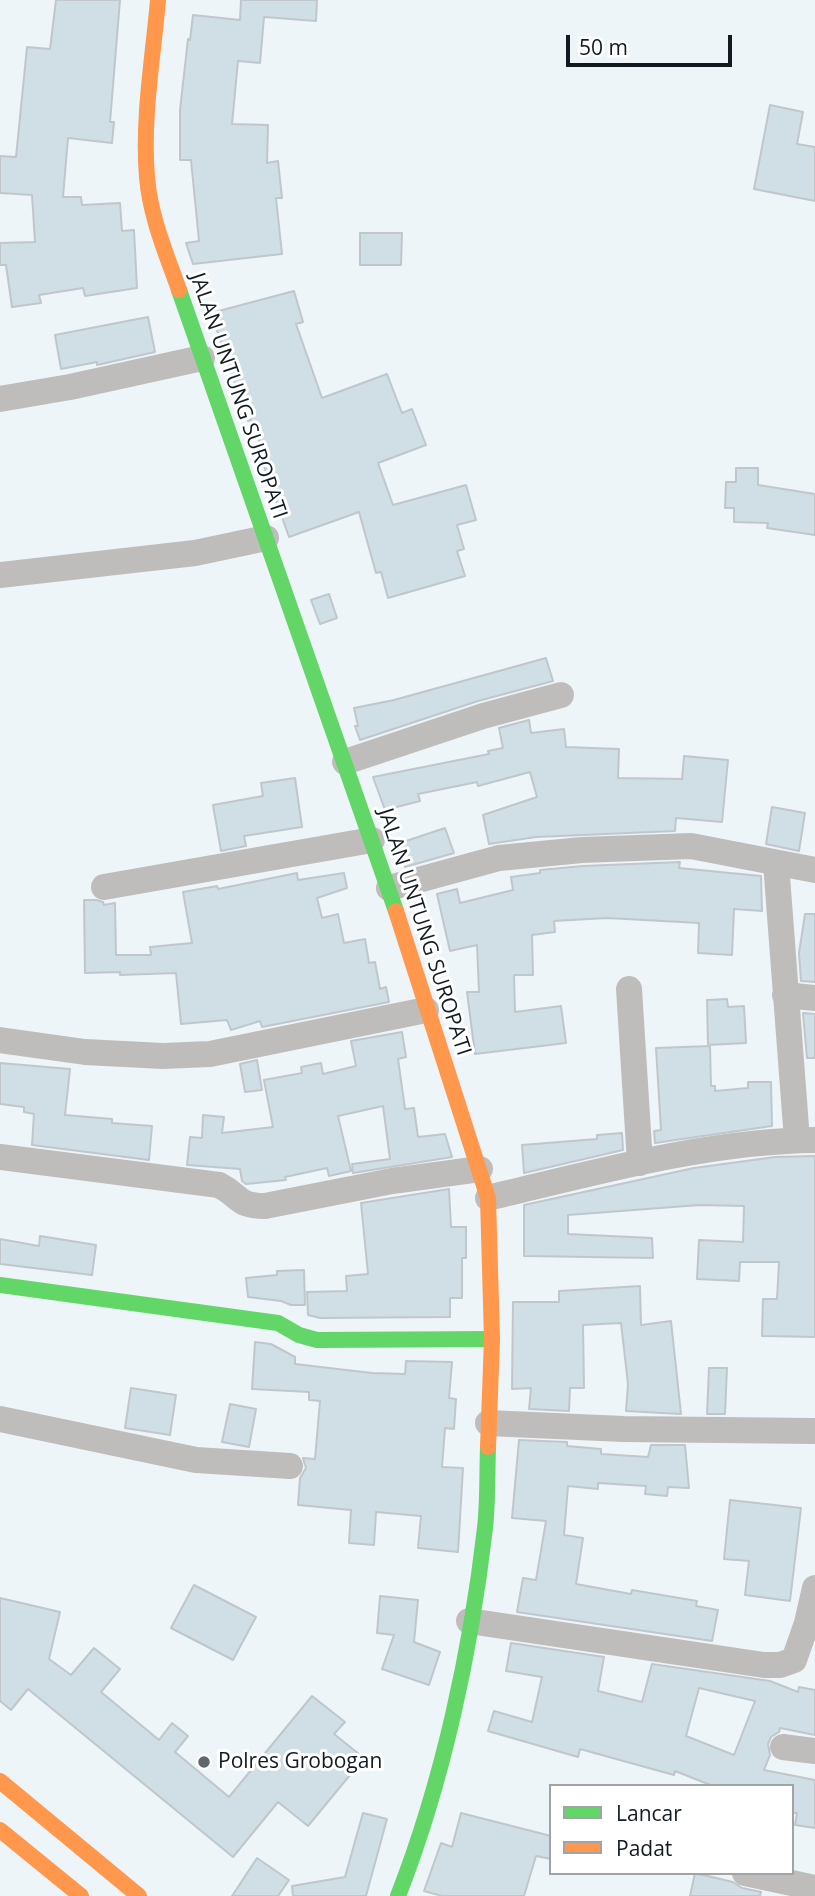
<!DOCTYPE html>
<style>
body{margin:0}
#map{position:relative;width:815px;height:1896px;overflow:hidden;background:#eef5f9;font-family:"Open Sans",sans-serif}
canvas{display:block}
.legend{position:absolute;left:549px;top:1784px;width:245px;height:91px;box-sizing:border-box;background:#fff;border:2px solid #a0a4a7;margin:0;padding:9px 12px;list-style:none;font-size:21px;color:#111c22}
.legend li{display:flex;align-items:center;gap:14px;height:35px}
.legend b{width:35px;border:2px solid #a0a4a7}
.scale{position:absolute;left:566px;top:35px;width:166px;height:32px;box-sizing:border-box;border:4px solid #111c22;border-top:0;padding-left:9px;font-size:21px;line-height:24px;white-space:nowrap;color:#111c22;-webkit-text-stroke:5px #fff;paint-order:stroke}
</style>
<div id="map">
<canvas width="815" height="1896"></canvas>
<ul class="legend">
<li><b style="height:9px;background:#63d668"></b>Lancar</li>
<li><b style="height:9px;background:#ff974d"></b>Padat</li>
</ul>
<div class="scale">50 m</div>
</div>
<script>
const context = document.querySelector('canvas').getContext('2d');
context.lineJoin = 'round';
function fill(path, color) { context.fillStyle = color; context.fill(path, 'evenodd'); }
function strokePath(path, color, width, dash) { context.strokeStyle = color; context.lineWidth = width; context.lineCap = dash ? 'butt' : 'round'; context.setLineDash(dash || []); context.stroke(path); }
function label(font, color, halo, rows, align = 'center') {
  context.font = font + ' "Open Sans",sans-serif'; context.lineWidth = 6; context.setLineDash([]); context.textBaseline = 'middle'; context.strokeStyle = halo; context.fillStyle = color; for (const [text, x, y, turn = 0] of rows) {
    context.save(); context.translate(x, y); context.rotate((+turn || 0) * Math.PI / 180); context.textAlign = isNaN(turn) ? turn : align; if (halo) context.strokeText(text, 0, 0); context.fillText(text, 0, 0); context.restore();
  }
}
const building = new Path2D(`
 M56,0H120L110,122H114L112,143L68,138L63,197H81L82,205L120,203L122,231L134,230L137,288L85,296L83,288L39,295L41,303L12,307L6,265H0V243L35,242L32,195L0,193V156L16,157L27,47L50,49Z
 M241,0H317L316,21L264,17L260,63L238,61L232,124L268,125L267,163L278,161L282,198H276L282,254L193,264L186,243L199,241L191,160H180V110L188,39L190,40L193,15L240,20Z
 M770,105L803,112L797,144L815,147V201L754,189Z
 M360,233H402L401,265H360Z
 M294,291L303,322L296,324L322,398L387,374L402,413L412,409L426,445L378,463L393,505L466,485L476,520L457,525L464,549L457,551L465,576L388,598L381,572L376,573L359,512L289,537L262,461L266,459L251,420L248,421L211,313Z
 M148,317L155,352L97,365V362L61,369L55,335Z
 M736,468H758V485L815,494V535L767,528L768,523L734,522V508H725L726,482H736Z
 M329,594L337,618L320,624L311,600Z
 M546,658L553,681L478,701L360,740L355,726H358L354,708L394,700Z
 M529,720L531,733L564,729L566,747L619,749L618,778L682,779L684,756L728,760L722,822L676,818L675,831L536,837L489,844L483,815L537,797L530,772L478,786L477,782L418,794L420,801L385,810L373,777L489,754L488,751L503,748L499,728Z
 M295,778L302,827L244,836L246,846L221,851L213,805L263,796L261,783Z
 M772,807L805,813L799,851L766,844Z
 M445,828L454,853L405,867L397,844Z
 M680,862L679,868L761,876L762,911L734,909L732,955L698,953L699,923L607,918L554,921L555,932L532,935L533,975H514L515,1012L561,1006L566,1043L475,1054L467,992H479L477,945L450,951L437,894L457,889L460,903L513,890L511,877L540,873V870L583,866Z
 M297,873L298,880L344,873L347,888L317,898L322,918L338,914L344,943L365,939L369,963L375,962L380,989L386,987L389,1002L262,1027L260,1021L231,1030L227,1020L181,1024L176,973L120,975V972L85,973L84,900H96L103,902L104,905L115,903L116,955H151L150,947L192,943L183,892L217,886L218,889Z
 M805,914H815V982L801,981L799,953Z
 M727,999L728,1007L744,1006L746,1043L708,1045L707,1000Z
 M803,1013L815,1014V1058H807Z
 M402,1032L406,1057L398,1059L405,1109L414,1108L418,1137L445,1134L452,1157L353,1173L352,1164L390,1159L383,1106L338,1116L351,1171L329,1176L327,1168L285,1177L286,1180L246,1184L242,1181L240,1169L187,1165L190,1137L202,1138L203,1115L224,1117L222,1133L273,1127L264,1080L302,1073L301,1067L321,1063L323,1074L356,1066L351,1041Z
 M710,1046L711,1086H715V1091L748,1088V1082H771L772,1126L655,1143L654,1131L661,1130L656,1048Z
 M257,1060L262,1090L245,1092L240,1064Z
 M0,1063L70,1069L65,1115L112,1119V1123L152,1126L149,1160L32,1145L34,1114L24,1112V1107L0,1104Z
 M622,1133L623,1150L524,1173L522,1145L597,1139V1135Z
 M815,1156V1337L762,1336L763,1299H777L779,1262H740L739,1281L697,1279L699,1240L743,1242L744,1206L700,1205L568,1215V1234L652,1238L653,1258L524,1256V1205L694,1168L775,1157Z
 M449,1189L451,1227H466V1258H462V1298H450V1317L320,1318L308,1315L307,1292L347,1291L346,1276L368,1274L361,1203Z
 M40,1236L96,1245L92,1275L0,1264V1239L39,1246Z
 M304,1270L305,1305H291L281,1301L248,1297L246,1278L277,1275V1271Z
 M640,1286L641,1325L671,1321L681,1414L626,1411L628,1384L621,1323L583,1325L584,1388H570L569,1411L529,1409L531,1388L512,1389L513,1302H559V1291Z
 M255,1342L271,1344L295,1357V1364L372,1373L405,1374L406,1361L452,1362L449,1398L456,1399L454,1429L445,1428L442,1467L463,1468L458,1552L418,1548L421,1516L376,1512L374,1545L349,1543L351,1510L298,1505L300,1478L306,1468L303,1458L315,1459L320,1401L309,1400V1392L252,1389Z
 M709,1368H727L725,1414H707Z
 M131,1388L176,1395L170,1435L125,1428Z
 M230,1404L256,1409L249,1447L222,1442Z
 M519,1440L567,1442V1446L601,1449V1454L648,1457L651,1445H685L689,1488L668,1487L667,1496L645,1494L646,1486L598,1483V1489L568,1486L564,1535L583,1538L576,1584L631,1594L632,1590L697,1601L696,1606L718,1610L712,1641L517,1612L523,1578L536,1580L546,1521L512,1518Z
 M730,1500L801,1508L790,1601L745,1595L749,1561L724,1559Z
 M194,1585L256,1617L233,1660L171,1628Z
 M380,1596L418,1600L414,1642L440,1652L429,1685L382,1669L394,1635L377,1633Z
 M0,1598L60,1612L49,1659L71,1675L94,1648L120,1669L101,1692L159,1740L172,1723L188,1736L175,1752L229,1797L312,1696L345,1722L334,1734L364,1758L308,1826L278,1802L233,1857L28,1689L11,1710L0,1701Z
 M511,1643L604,1657L598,1691L642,1702L652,1664L770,1681L798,1692L799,1687L815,1690V1735L780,1728L779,1732L771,1737L768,1744L770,1755L764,1770L815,1780V1828L795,1825L797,1813H792V1786H713L675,1771L674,1775L580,1749L578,1757L488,1731L494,1711L532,1722L542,1677L506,1671ZM699,1688L755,1701L734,1755L686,1736Z
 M363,1813L387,1819L366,1896H293L292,1886L345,1877Z
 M461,1813L551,1836V1859L536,1856L524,1896H442L424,1891L441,1843L452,1847Z
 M257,1858L289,1880L278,1896H232Z
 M695,1873L733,1882L742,1888L761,1892L760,1896H690Z`);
const street = new Path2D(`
 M0,399L70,387L202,358
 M0,575L195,553L266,538
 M345,762L483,716L561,695
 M776,863L797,1140
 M104,887L372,840
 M389,888L499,858L582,850L691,846L815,870
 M629,989L640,1163
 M785,995L815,998
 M0,1040L85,1052L163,1056L210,1054L426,1010
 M0,1157L219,1185C241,1196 236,1206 265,1206L392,1181L480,1169
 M488,1198C593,1173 707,1141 815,1140
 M0,1419L196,1460L290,1466
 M488,1423L623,1429L815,1431
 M469,1621L764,1665H780L794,1660L807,1623L815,1588
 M783,1747L815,1751
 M745,1873L815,1888`);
const fast = new Path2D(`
 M179,290L396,911
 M0,1285L278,1323L299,1335L317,1340L492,1339
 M398,1896C443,1781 471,1650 485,1528C488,1501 487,1474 488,1447`);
const slow = new Path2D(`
 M158,0C153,58 142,119 147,177C150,216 166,253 179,290
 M396,911L488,1198L492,1339L488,1447
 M0,1781L139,1896
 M0,1830L81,1896`);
const markers = [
 [204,1762,7,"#5e686d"]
];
const streetNames = [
 ["JALAN UNTUNG SUROPATI",238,396,71],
 ["JALAN UNTUNG SUROPATI",424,932,72]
];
const poiNames = [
 ["Polres Grobogan",218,1762]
];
fill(building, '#d0dee5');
strokePath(building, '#bfc7cc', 2);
strokePath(street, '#bfbdbb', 26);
strokePath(fast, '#63d668', 16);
strokePath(slow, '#ff974d', 16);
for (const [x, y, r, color] of markers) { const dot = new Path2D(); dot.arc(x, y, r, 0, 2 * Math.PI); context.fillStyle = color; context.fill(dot); strokePath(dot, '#fff', 2.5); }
label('21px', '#111c22', '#fff', streetNames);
label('21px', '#111c22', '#fff', poiNames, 'left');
</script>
